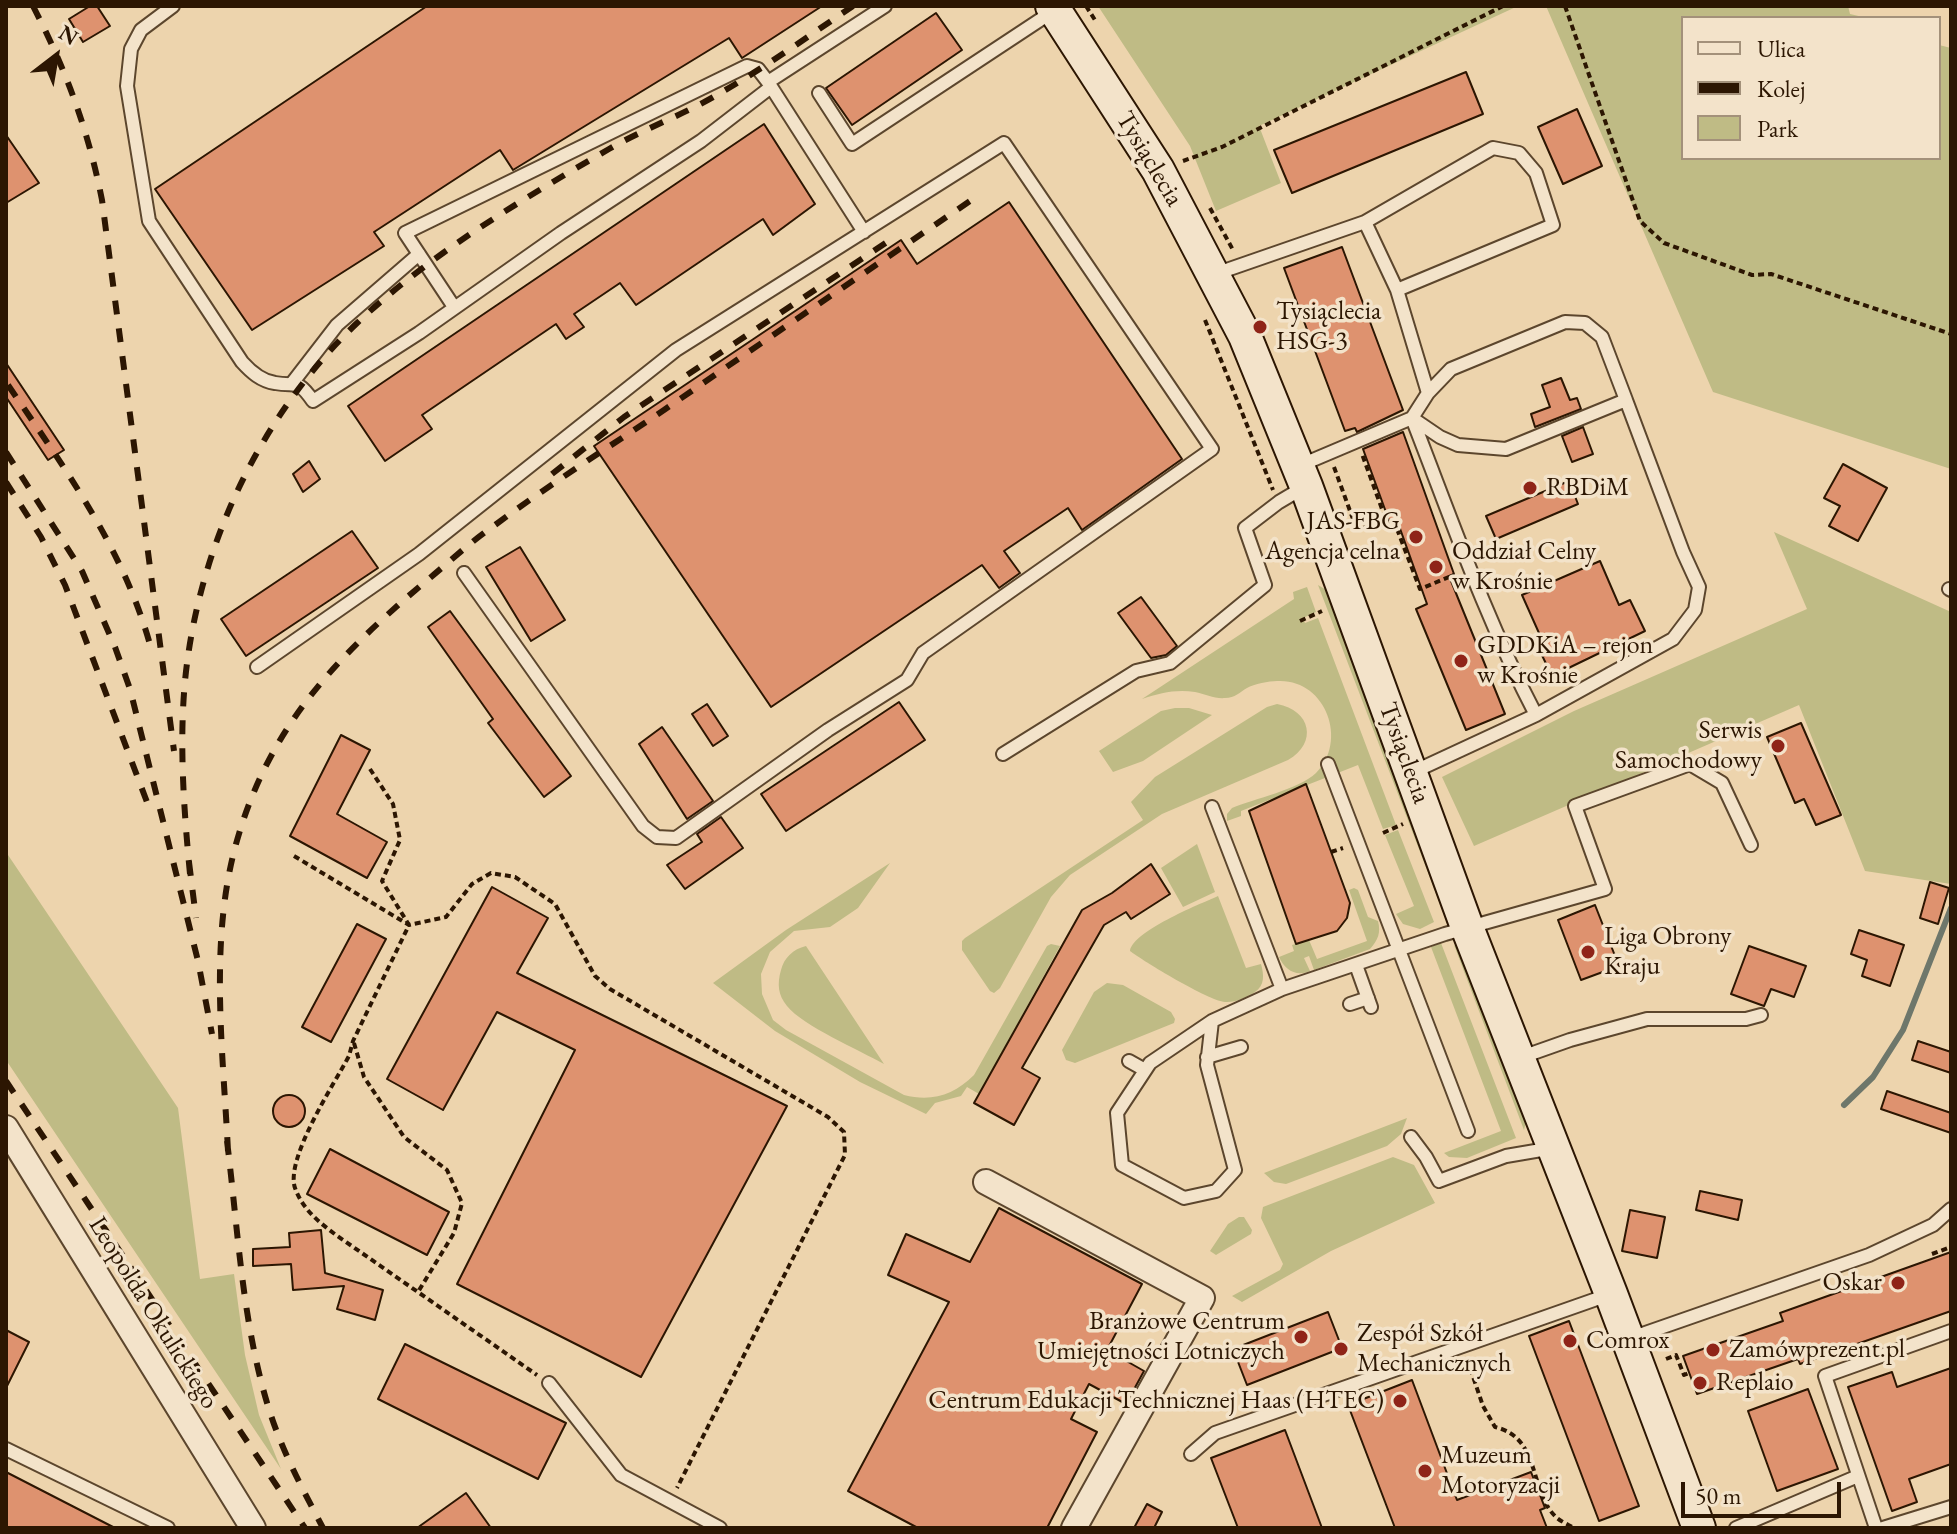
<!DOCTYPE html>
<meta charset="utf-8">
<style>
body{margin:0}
#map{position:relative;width:1957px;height:1534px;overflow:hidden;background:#edd4ad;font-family:"EB Garamond",serif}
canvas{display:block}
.frame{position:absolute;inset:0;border:8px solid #2c1602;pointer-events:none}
.legend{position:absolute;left:1681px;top:16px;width:260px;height:144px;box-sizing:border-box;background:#f3e3ca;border:2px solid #a3917a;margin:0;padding:10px 14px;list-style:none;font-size:24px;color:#2c1602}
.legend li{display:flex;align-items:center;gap:16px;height:40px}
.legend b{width:40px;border:2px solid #a3917a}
.north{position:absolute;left:16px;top:16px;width:80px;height:80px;-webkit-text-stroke:6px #f3e3ca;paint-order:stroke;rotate:31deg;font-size:22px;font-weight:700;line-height:32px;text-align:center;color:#2c1602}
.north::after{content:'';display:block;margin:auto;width:28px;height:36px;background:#2c1602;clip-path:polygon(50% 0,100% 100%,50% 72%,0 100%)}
.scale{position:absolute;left:1681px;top:1482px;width:160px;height:36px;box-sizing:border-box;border:4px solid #2c1602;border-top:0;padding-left:10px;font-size:24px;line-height:28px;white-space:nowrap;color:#2c1602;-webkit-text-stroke:6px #f3e3ca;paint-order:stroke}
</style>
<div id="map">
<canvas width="1957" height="1534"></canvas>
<div class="frame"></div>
<ul class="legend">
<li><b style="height:10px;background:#f3e3ca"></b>Ulica</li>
<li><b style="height:10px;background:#2c1602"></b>Kolej</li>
<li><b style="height:22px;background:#bfbb85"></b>Park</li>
</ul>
<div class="north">N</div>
<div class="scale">50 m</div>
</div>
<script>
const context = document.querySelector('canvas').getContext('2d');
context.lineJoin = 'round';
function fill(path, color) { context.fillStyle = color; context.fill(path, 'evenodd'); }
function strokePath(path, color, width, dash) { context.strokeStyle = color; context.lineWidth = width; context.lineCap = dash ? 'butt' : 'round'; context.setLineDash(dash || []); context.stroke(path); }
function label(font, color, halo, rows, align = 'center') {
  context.font = font + ' "EB Garamond",serif'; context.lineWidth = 7; context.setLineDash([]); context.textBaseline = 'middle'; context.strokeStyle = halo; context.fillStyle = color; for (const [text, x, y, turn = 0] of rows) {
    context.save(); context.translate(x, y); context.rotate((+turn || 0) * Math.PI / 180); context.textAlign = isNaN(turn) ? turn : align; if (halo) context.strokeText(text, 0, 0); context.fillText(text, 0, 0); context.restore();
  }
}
const green = new Path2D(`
 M1098,6H1518L1259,126L1281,183L1216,211L1190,146Z
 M1546,6H1848L1850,14L1867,18H1683V158H1939V45L1951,48V469L1713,392Z
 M1774,532L1951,612V884L1865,871L1799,705L1474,846L1442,777L1574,711L1807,609Z
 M1318,585L1328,591L1445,904L1443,912Z
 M1307,587L1316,612L1303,618L1305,623L1318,618L1396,825L1383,829L1358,765L1241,811V816L1227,821V814L1232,808C1254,799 1299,789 1316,773C1349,740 1325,678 1277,681C1269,681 1254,684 1247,688C1240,692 1235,698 1225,698C1215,699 1205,694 1195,692C1176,689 1160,693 1142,699L1294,599L1293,592Z
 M1277,704C1311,710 1318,743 1288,760L1162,814L1070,875L1051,897L1000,988L994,993L990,991L962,950V941L965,938L1143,820L1131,802L1155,777L1267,707Z
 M1175,708H1189L1212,715L1143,761L1113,772L1099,751L1161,711Z
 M1398,830L1434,922L1420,929L1403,924L1396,914L1414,906L1385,835Z
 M1197,844L1215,892L1183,907L1161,868Z
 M6,852L178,1108L200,1279L234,1274L245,1355L259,1415L281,1469L6,1060Z
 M890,863L858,908L830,927L794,931L770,952L761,974L762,994L773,1020L786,1030L904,1095C932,1102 954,1095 974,1075L1047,946L1051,944L1060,946L979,1094L967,1087L961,1096L935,1103L926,1114L860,1082L775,1031L713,983L786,930Z
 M1354,888L1358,890L1368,917L1378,921C1381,933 1378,940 1370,949L1314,970L1309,956L1304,958L1310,971C1296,977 1285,970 1279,957L1294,951L1292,945L1309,940L1317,959L1367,941L1349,890Z
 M1218,896L1246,968L1261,964C1264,975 1265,985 1255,992C1248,997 1234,1003 1225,1002C1209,1001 1143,961 1130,951C1133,931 1198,905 1218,896Z
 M1441,943L1516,1138L1467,1158L1449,1157L1444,1153L1501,1131L1431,947Z
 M1454,945L1459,948L1527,1117L1524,1130Z
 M806,946L884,1064C859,1050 803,1026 787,1006C778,995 777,984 781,970C784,958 793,949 806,946Z
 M1107,983L1123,985L1171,1012L1175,1019L1174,1023L1075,1063L1066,1060L1062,1050L1094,992Z
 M1407,1118L1401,1134L1387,1146L1286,1184L1274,1182L1264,1173Z
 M1393,1157L1414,1165L1435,1203L1331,1251L1242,1302L1232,1296L1280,1270L1283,1264L1261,1218L1263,1207Z
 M1239,1217H1244L1252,1230L1251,1234L1216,1255L1210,1251L1228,1224Z`);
const stream = new Path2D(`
 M1844,1105L1873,1077L1903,1030L1951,908`);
const building = new Path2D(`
 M90,6H97L110,26L83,42L69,19Z
 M427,6H822L742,58L729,38L513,170L500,150L374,232L384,246L252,330L155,189Z
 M936,13L962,50L852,125L826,88Z
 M1466,72L1483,114L1292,193L1274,150Z
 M1577,109L1602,166L1563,184L1538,127Z
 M764,124L815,204L773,235L763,219L636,305L620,283L574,314L584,327L566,339L556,324L422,415L432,429L385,461L348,406Z
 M6,135L39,183L6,203Z
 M1009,202L1182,459L1082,530L1068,508L1004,551L1020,573L999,588L982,565L771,707L594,446L901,240L917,264Z
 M1342,247L1403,410L1357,432L1355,428L1345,431L1284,268Z
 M6,363L64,450L48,460L6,397Z
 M1561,378L1570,400L1577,398L1581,409L1535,427L1531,414L1550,407L1542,385Z
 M1583,427L1593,454L1572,462L1562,436Z
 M1403,432L1454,574L1449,576L1505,714L1466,730L1416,609L1427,604L1398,523L1391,526L1363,449Z
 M309,461L320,479L303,492L293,474Z
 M1843,464L1887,488L1858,541L1829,526L1840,506L1824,498Z
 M1569,481L1578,504L1496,539L1486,516Z
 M352,531L378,568L246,656L221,619Z
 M520,547L565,620L531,641L486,567Z
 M1600,561L1619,605L1630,600L1645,631L1552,676L1537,645L1543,642L1522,595Z
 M1141,597L1177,646L1166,655L1151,658L1118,613Z
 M450,611L571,776L544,797L488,723L493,719L428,627Z
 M899,702L925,740L786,831L761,794Z
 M707,704L728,736L713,746L692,714Z
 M1801,723L1841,815L1816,825L1804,799L1795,803L1767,737Z
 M662,727L713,801L687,819L639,744Z
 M341,735L370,750L337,814L387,842L367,878L290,836Z
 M1306,784L1350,903L1347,918L1337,931L1296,944L1249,811Z
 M721,817L743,848L685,889L667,865L702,842L697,834Z
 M1151,864L1170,894L1131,919L1126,912L1104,925L1022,1068L1040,1078L1014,1125L974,1103L1082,910L1112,893Z
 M1930,882L1949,888L1938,924L1920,918Z
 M492,887L548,918L517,973L787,1106L641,1377L457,1284L575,1050L497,1012L443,1110L387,1079Z
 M1595,905L1619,966L1581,980L1558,920Z
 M357,924L386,939L331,1042L302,1027Z
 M1859,930L1904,945L1890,986L1862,976L1867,960L1851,954Z
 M1749,946L1806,966L1794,997L1771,989L1764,1006L1731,994Z
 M1918,1041L1951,1052V1073L1912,1060Z
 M1887,1091L1951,1113V1133L1881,1109Z
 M273 1111a16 16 0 1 1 32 0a16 16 0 1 1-32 0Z
 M330,1149L449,1212L427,1255L307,1194Z
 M1700,1191L1742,1200L1738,1220L1696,1210Z
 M999,1208L1142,1284L1107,1350L1144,1371L1126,1404L1089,1384L1071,1419L1097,1432L1047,1528H918L848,1491L949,1302L888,1275L906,1234L970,1262Z
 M1630,1210L1665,1217L1657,1258L1622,1251Z
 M321,1230L325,1273L383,1290L375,1320L337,1309L344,1286L293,1290L291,1264L253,1266V1249L290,1247L289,1233Z
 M1951,1252V1311L1800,1364L1798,1359L1697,1394L1683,1356L1783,1321L1780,1313Z
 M1328,1312L1342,1348L1247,1385L1233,1349Z
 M1569,1321L1639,1506L1599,1521L1529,1336Z
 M6,1330L29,1342L6,1388Z
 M405,1344L566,1423L538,1479L378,1399Z
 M1951,1368V1464L1909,1479L1917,1502L1892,1511L1848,1387L1892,1372L1897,1387Z
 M1412,1380L1457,1500L1531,1472L1545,1508L1540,1510L1547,1528H1395L1348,1405Z
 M1808,1389L1838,1469L1777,1491L1748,1411Z
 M1285,1430L1322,1528H1238L1211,1458Z
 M6,1472L115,1528H6Z
 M466,1493L491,1528H417Z
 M1147,1504L1162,1512L1154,1528H1134Z`);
const path = new Path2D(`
 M1086,6L1095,20
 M1565,6L1640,221L1664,243L1752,275L1771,274L1951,334
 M1183,161L1222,147L1503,6
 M1210,208L1233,250
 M1205,320L1273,490
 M1334,467L1357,530L1386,520L1362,454
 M1397,529L1420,589L1454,575
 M1300,621L1322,611
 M370,769L393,804L400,840L382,881L409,925L353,1041L349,1056C334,1084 285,1159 295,1188C303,1210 319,1222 336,1235L537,1375
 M1383,833L1403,824
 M1331,852L1343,848
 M294,856L409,925L446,917L472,884L491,873L515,877L555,904L595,976L610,989L828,1117L844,1132L845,1155L677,1488
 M354,1043L364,1077L404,1137L447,1170L462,1203L454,1233L418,1292
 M1932,1254L1951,1247
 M1467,1359L1483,1406L1495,1427C1542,1438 1528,1492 1557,1518C1562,1522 1569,1525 1574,1528
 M1666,1359L1676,1355L1684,1375L1689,1373`);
const lane = new Path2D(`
 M173,6L141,30L131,49L127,86L149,221L242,362C251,372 261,381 275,383C297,387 297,378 313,401L419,333L561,233L701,141L771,87
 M819,93L852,144L1052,12
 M1365,222L1397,290L1428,393
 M864,232L768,82L885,6
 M1215,274L1365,222L1493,148L1519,153L1536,173L1553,225L1397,290
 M454,307L405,233L747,66L758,69L768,82
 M293,382L337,325L419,254
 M1412,418C1451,518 1486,620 1536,715
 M1301,465L1412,418L1428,393L1451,369L1565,322L1585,323L1602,337L1626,400L1506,449L1458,445L1440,437L1412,418
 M1949,589L1951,590
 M257,667L419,554L676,350L1004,143L1212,449L923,653L907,680L828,730L676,838L657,837L643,826L464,573
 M1003,754L1136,671L1170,663L1265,585L1245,528L1279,502L1306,486
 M1328,764L1468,1131
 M1411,773L1536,715L1673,639L1695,610L1699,587L1683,552L1626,400
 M1212,807L1282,989
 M1356,965L1371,1007
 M1350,1004L1368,998
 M1212,1021L1207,1065L1235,1170L1216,1191L1184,1198L1122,1165L1117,1113L1150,1063L1212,1021L1282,989L1445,934L1605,889L1575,806L1690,764L1722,783L1751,845
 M1207,1057L1241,1047
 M1519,1058L1570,1040L1647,1019H1746L1761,1015
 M1129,1061L1145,1070
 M1411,1137L1426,1157L1439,1181L1506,1156L1553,1148
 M1631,1338L1869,1255L1933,1225L1951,1209
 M549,1383L621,1475L720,1528
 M6,1449L168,1528
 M1191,1454L1215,1433L1608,1295
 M1736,1528L1858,1476
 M1876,1528L1825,1376L1951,1331
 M1883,1528L1951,1507`);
const street = new Path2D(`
 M6,1128L253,1528
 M986,1182L1202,1298L1074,1528`);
const secondary = new Path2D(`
 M1052,6L1158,170L1245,336L1306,486L1467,927L1611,1294L1699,1528`);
const rail = new Path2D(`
 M33,6C66,70 88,129 102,200L174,751
 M8,385C66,470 126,552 152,652
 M6,452L82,571L115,647L130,689L198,961L212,1034
 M552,474L624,417L890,240
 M6,482L41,537L65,585L150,810
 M189,862L196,918
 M190,874C184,811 179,745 185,681C198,548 259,417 356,324C430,254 521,200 609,149C645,128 686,114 722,92C767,66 810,35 853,6
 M6,1081L305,1528
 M227,1141C238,1229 242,1321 268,1406C281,1449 302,1488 323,1528
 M228,1151C223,1050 209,942 236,844C268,728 336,657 425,582C447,564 468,544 491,528C547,486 606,449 664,410C767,339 870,269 973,199`);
const markers = [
 [1260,327,8,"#8f2418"],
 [1530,488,8,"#8f2418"],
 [1416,537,8,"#8f2418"],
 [1436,567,8,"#8f2418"],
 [1461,661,8,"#8f2418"],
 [1778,746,8,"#8f2418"],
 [1588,952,8,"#8f2418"],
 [1898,1283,8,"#8f2418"],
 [1301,1337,8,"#8f2418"],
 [1570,1341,8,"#8f2418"],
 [1341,1349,8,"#8f2418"],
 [1713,1350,8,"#8f2418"],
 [1700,1383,8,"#8f2418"],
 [1400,1401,8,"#8f2418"],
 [1425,1471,8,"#8f2418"]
];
const streetNames = [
 ["Tysiąclecia",1149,159,59],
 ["Tysiąclecia",1404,753,70],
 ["Leopolda Okulickiego",153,1313,58]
];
const poiNames = [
 ["Tysiąclecia",1276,312],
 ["HSG-3",1276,342],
 ["RBDiM",1546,488],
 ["JAS-FBG",1400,522,"right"],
 ["Agencja celna",1400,552,"right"],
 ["Oddział Celny",1452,552],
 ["w Krośnie",1452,582],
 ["GDDKiA – rejon",1477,646],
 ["w Krośnie",1477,676],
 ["Serwis",1762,731,"right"],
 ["Samochodowy",1762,761,"right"],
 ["Liga Obrony",1604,937],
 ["Kraju",1604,967],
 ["Oskar",1882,1283,"right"],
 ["Branżowe Centrum",1285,1322,"right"],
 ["Umiejętności Lotniczych",1285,1352,"right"],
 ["Zespół Szkół",1357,1334],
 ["Mechanicznych",1357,1364],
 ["Comrox",1586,1341],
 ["Zamówprezent.pl",1729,1350],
 ["Replaio",1716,1383],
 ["Centrum Edukacji Technicznej Haas (HTEC)",1384,1401,"right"],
 ["Muzeum",1441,1456],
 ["Motoryzacji",1441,1486]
];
fill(green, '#bfbb85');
strokePath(stream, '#6e776b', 6);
fill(building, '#de926f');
strokePath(building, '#2c1602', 2);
strokePath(lane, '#5c462d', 16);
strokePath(street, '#5c462d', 28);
strokePath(secondary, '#2c1602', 36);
strokePath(path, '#2c1602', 4, [6, 4]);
strokePath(lane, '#f3e3ca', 12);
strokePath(street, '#f3e3ca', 24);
strokePath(secondary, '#f3e3ca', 32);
strokePath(rail, '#2c1602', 6, [14, 14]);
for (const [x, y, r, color] of markers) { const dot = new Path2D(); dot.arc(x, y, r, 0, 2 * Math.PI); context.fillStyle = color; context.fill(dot); strokePath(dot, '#f3e3ca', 3); }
label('26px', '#2c1602', '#f3e3ca', streetNames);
label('26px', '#2c1602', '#f3e3ca', poiNames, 'left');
</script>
